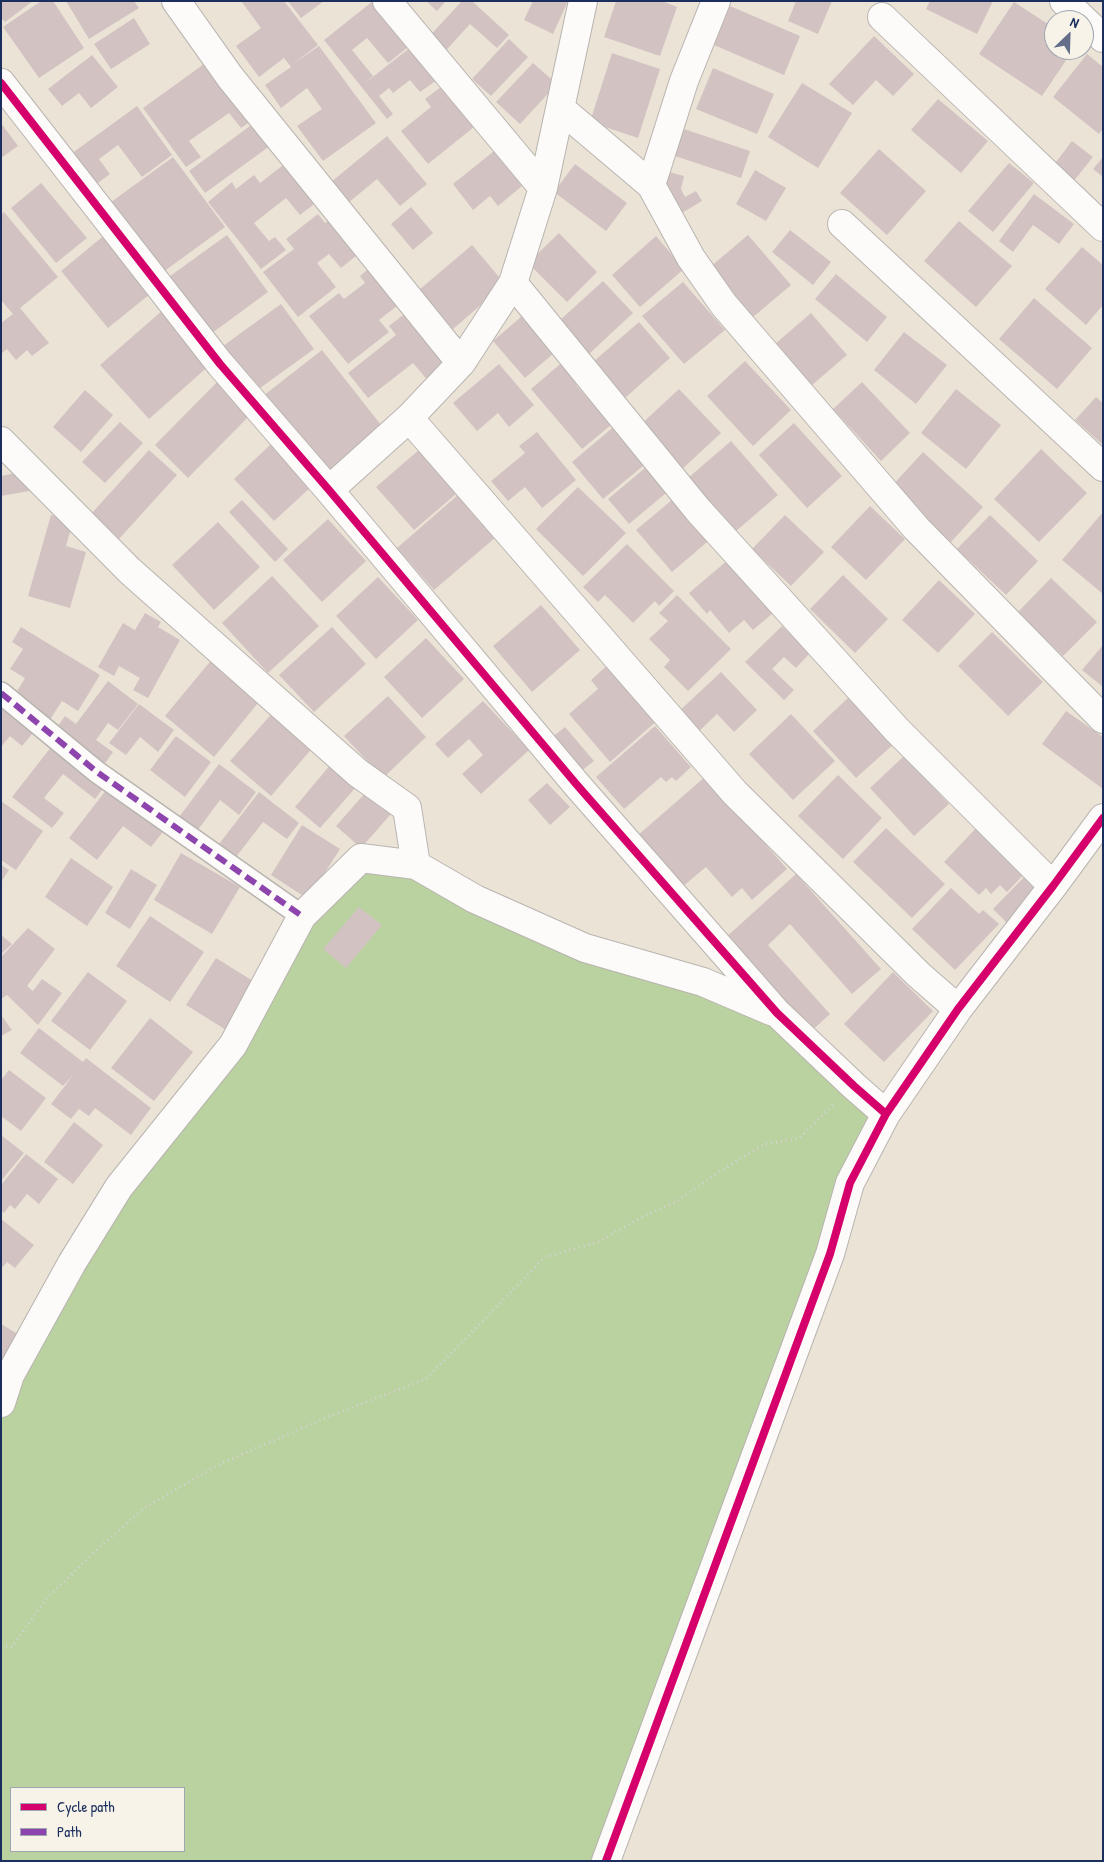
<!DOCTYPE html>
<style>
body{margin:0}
#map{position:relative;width:1104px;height:1862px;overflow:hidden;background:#ece3d7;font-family:"Patrick Hand",sans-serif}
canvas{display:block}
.frame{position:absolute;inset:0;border:2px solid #1b2f5e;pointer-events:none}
.legend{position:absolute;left:10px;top:1787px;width:175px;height:65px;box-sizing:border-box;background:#f7f3e8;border:1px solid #9fa5b1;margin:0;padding:6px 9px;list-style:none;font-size:15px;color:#1b2f5e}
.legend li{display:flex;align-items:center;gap:10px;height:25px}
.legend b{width:25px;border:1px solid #9fa5b1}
.north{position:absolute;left:1044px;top:10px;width:50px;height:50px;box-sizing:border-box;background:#f7f3e8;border:1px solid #9fa5b1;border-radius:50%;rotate:24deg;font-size:14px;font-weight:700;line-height:20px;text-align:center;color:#1b2f5e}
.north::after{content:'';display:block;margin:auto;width:18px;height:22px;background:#646e88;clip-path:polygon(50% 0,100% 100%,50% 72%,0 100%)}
</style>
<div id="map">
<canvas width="1104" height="1862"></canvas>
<div class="frame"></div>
<ul class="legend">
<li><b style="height:6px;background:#d6006c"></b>Cycle path</li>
<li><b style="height:6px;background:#8e44ad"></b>Path</li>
</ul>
<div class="north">N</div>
</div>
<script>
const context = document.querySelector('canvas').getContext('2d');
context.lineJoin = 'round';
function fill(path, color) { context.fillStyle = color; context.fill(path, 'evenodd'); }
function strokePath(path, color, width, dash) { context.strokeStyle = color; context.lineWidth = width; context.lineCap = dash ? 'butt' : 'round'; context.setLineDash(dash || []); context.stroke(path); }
const green = new Path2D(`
 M361,858L777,1013L886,1114L606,1861H1V1403L72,1263L233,1045L302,916ZM11,1788H184V1851H11Z`);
const building = new Path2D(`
 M1,1H33L5,22L1,18Z
 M41,1H53L84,48L39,78L3,27Z
 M66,1H134L139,8L89,39Z
 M241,1H284L318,45L292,65L319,46L376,123L323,161L297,126L322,109L307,88L281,108L265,85L291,67L284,58L259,77L236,46L261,28Z
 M288,1H324L301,18Z
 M373,1H375L411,45L388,63L367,38L352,50L373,76L365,83L411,47L437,80L420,92L410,80L393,93L389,88L379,96L393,114L387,119L324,40Z
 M426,1H446L437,11Z
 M462,1H472L509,35L497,48L470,24L440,57L424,42Z
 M533,1H568L553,34L524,20Z
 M616,1H662L677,7L660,56L604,37Z
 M796,1H832L818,34L788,21Z
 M930,1H993L977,34L926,9Z
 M1014,2L1054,28V50H1073L1042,96L979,54Z
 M730,6L800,36L784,75L714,45Z
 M134,18L150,44L111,69L94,44Z
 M874,36L914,74L893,96L876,80L853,105L829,84Z
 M509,39L528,57L491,96L472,79Z
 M612,53L660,69L638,138L590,122Z
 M1087,54L1103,67V129L1099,134L1053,97Z
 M92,55L118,87L91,108L79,93L62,106L48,89Z
 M211,59L254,119L241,128L229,113L189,141L201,157L186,167L143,108Z
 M533,63L557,84L520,124L496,102Z
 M713,68L774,94L757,134L696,109Z
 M802,83L852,113L818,168L768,137Z
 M441,87L474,127L428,164L401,131L431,107L425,99Z
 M938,99L988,141L961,173L911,130Z
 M137,106L172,155L142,177L118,145L99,159L110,174L94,186L71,154Z
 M258,120L274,143L205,193L189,171Z
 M1,123L18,146L1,158Z
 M681,128L750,151L741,178L672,155Z
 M387,136L427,184L400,206L377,179L348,203L331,182Z
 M1072,141L1093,157L1073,182L1053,166Z
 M879,149L926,191L887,235L840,193Z
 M494,151L522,186L498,206L490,196L473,210L453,184Z
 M173,157L225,227L159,275L107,205Z
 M1103,157V177L1093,169Z
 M287,162L318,201L300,215L286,198L254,223L269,241L275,237L286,250L261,269L208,202L232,182L236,189L254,175L260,183Z
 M1009,163L1034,183L993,232L968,211Z
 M575,164L627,203L606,231L554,192Z
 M755,170L786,188L766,221L736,204Z
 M669,172L684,176L681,189L685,197L696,191L702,201L677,216L660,186L667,182Z
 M41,183L87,238L56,263L11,208Z
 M1034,194L1074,224L1059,244L1033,225L1013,252L999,241Z
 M411,207L433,233L413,250L391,224Z
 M4,212L58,277L20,308L49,343L32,356L27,350L16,360L7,349L1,354V323L13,314L1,300V215Z
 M318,214L325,223L334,217L361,252L341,268L329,254L317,263L336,287L298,317L263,272L294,249L286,239Z
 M959,221L1012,266L976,307L924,261Z
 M790,230L831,262L813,285L772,252Z
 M107,233L155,290L108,328L61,271Z
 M559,233L597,272L567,302L528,263Z
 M227,235L268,292L208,336L166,279Z
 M748,235L791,285L752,318L709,268Z
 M656,236L684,269L640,307L612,275Z
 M472,245L505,284L453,329L419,290Z
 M1082,247L1103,265V305L1086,325L1045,289Z
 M373,265L402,302L379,320L389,332L348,364L309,316L339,293L344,299L365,283L360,276Z
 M836,274L887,317L867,342L815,299Z
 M603,281L633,313L589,354L559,321Z
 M683,282L725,330L684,364L642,316Z
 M1034,298L1092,348L1057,389L999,339Z
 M281,304L314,349L256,391L223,346Z
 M164,309L212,363L149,419L100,365Z
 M529,310L561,347L525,378L493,341Z
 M407,312L450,366L429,382L413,363L368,398L348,373L396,335L389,326Z
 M811,313L847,355L811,386L775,344Z
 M639,322L670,358L625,398L593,362Z
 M904,332L947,365L916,404L874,370Z
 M322,350L385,430L325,476L263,396Z
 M566,359L583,380L576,385L611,425L582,449L531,389Z
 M745,361L791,410L753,446L707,396Z
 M499,364L534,405L509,427L498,413L477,431L453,403Z
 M223,376L256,409L188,478L155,445Z
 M862,382L910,433L881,461L833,409Z
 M679,389L721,433L678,473L637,428Z
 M956,389L1001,425L966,469L921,433Z
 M85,390L113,415L81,452L53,427Z
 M1096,397L1103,403V445L1075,420Z
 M120,422L143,443L105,483L82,462Z
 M794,423L842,476L807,508L759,455Z
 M617,424L649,461L603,499L572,462Z
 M537,432L576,480L542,508L525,487L508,501L491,481L525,453L519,446Z
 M731,441L778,495L728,538L681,484Z
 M271,444L311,487L274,521L234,479Z
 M420,449L456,494L414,530L376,487Z
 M1041,449L1087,493L1039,542L994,499Z
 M149,450L177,475L119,539L91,514Z
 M923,452L983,507L951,542L891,487Z
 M651,463L672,488L629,524L608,499Z
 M24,471L40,489L1,496V476Z
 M578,487L626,533L583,576L536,529Z
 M459,494L496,537L434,590L397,548Z
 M678,495L713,537L672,572L636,530Z
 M242,500L288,549L275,562L229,512Z
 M870,506L905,539L866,580L831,547Z
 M1103,512V594L1062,560Z
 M51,515L73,521L66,546L86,552L70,608L28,596Z
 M785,515L824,552L791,586L752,549Z
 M990,515L1038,561L1006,595L957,549Z
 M328,519L366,561L322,602L283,560Z
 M218,522L260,567L214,610L172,565Z
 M627,544L674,591L659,606L655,601L633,623L605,595L598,602L583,587Z
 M728,560L773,613L753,630L744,620L729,633L710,610L707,614L689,593Z
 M843,575L888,619L855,653L810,609Z
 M272,576L319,626L268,673L222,623Z
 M378,577L418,620L376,659L336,616Z
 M1051,578L1097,622L1063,656L1018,612Z
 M939,580L975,614L938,653L902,620Z
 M677,595L731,649L688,691L664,667L670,660L649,639L668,621L659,613Z
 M541,605L580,650L532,692L493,646Z
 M145,613L161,622L158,627L180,640L148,698L133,690L140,678L119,666L114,676L98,667L123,623L135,630Z
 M782,626L810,653L796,668L784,657L772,669L794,690L784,700L745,662Z
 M21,627L100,675L78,711L62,701L49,721L13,698L25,678L10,669L23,649L12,642Z
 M332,627L366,664L314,712L279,675Z
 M992,632L1043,682L1008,716L958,666Z
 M426,638L464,679L422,718L384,677Z
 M1103,645V687L1082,670Z
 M213,658L262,698L214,757L165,716Z
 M611,662L659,719L610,762L569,714L598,689L591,680Z
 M721,672L757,710L734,732L717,714L694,736L674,716Z
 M108,681L138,704L118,730L108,723L96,740L113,752L103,766L55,730L65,716L76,724Z
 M851,695L895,743L856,778L813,731Z
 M388,696L426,737L383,778L344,736Z
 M483,701L529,750L481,794L462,774L483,755L469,739L448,758L435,744Z
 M6,702L37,728L22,746L10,736L1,747V707Z
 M139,704L174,730L158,752L140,737L126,755L109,743Z
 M275,710L315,745L271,796L230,761Z
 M1066,711L1103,737V789L1042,744Z
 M791,714L835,761L793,800L749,754Z
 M655,726L691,767L676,781L672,777L666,782L661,777L624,809L596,777Z
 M565,727L594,761L580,772L551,738Z
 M176,736L211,762L185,797L150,770Z
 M55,742L108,782L95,799L63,774L44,798L64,813L52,828L12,797Z
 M904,756L949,804L914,836L870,788Z
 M219,764L256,792L239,815L220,800L197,831L179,817Z
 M331,764L357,786L320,828L295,807Z
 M838,775L882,818L843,859L798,816Z
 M706,776L787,869L752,900L742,888L732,897L706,867L682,887L637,836Z
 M547,783L570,807L550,825L528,800Z
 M110,785L166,828L151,847L123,826L97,860L69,838Z
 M259,792L299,823L287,839L263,822L236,857L219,844Z
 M366,792L391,814L361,848L336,826Z
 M1,801L43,831L16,870L1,860Z
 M302,825L340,849L308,899L271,875Z
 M978,826L1026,872L1007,892L1000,885L991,894L986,888L979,895L944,862Z
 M886,828L945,884L912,918L853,862Z
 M181,853L240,887L212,934L154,900Z
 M71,858L113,887L87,926L45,897Z
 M1,865L9,870L1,882Z
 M131,869L157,885L130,929L105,913Z
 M796,874L881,969L852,994L790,924L768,945L830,1014L808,1034L724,939Z
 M1027,874L1045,891L1011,927L993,909Z
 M951,888L979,914L983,910L999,924L955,970L912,929Z
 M359,907L382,925L346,968L323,949Z
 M150,916L204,952L170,1002L116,966Z
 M28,928L55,949L27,986L33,991L42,979L62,993L38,1025L7,995L1,999V957Z
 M1,935L12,944L1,954Z
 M216,958L261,986L231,1033L186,1005Z
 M88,972L127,1001L90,1050L51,1021Z
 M893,972L933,1011L884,1062L844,1024Z
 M1,1015L12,1030L1,1036Z
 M150,1018L193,1052L154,1101L111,1068Z
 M39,1028L83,1062L86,1058L151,1108L131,1135L95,1108L89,1116L79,1109L71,1119L51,1104L74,1074L63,1086L20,1053Z
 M9,1070L46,1098L21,1131L1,1116V1080Z
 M74,1122L103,1145L73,1184L44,1162Z
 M1,1135L24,1153L1,1181Z
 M26,1154L58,1179L39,1204L27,1194L15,1209L10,1205L4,1213L1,1210V1185Z
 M1,1219L34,1245L15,1268L7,1262L1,1269Z
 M1,1324L26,1339L10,1365L1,1359Z`);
const path = new Path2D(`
 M1,1646L12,1647L46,1599L102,1545L144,1508L220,1464L325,1418L426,1379L545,1257L598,1242L640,1218L676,1202L720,1171L765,1144L798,1139L833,1105`);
const pedestrian = new Path2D(`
 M1,693L97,772L302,916`);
const minor = new Path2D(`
 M176,1L230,77L461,363
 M387,1L543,188
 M1064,1L1103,38
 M882,17L1103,227
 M1,83L220,364L329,490L577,785L777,1013L854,1086L886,1114
 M561,109L651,185L691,258L724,305L916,528L1103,719
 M651,185L684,81L716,1
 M842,224L1103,467
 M513,283L698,510L897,730L1053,886
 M409,418L735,793L919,975L958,1009
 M1,441L130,571L358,773L407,808L416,865
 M329,490L409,418L461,363L513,283L543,188L583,1
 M1,1403L10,1375L72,1263L119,1187L233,1045L302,916L361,858L416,865L475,899L585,948L703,982L771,1011
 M606,1861L830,1254L850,1183L886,1114L958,1009L1053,886L1103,818`);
const quiet = new Path2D(`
 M1,693L97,772L302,916`);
const cycleway = new Path2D(`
 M1,83L220,364L329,490L577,785L777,1013L854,1086L886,1114
 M606,1861L830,1254L850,1183L886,1114L958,1009L1053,886L1103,818`);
fill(green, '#bad1a0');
fill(building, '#d2c3c2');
strokePath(pedestrian, '#b8b4b0', 24);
strokePath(minor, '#b8b4b0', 30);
strokePath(path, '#d5d4d4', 3, [1, 4]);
strokePath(pedestrian, '#fcfbf9', 21);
strokePath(minor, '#fcfbf9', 28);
strokePath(quiet, '#8e44ad', 6, [12, 6]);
strokePath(cycleway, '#d6006c', 8);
</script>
